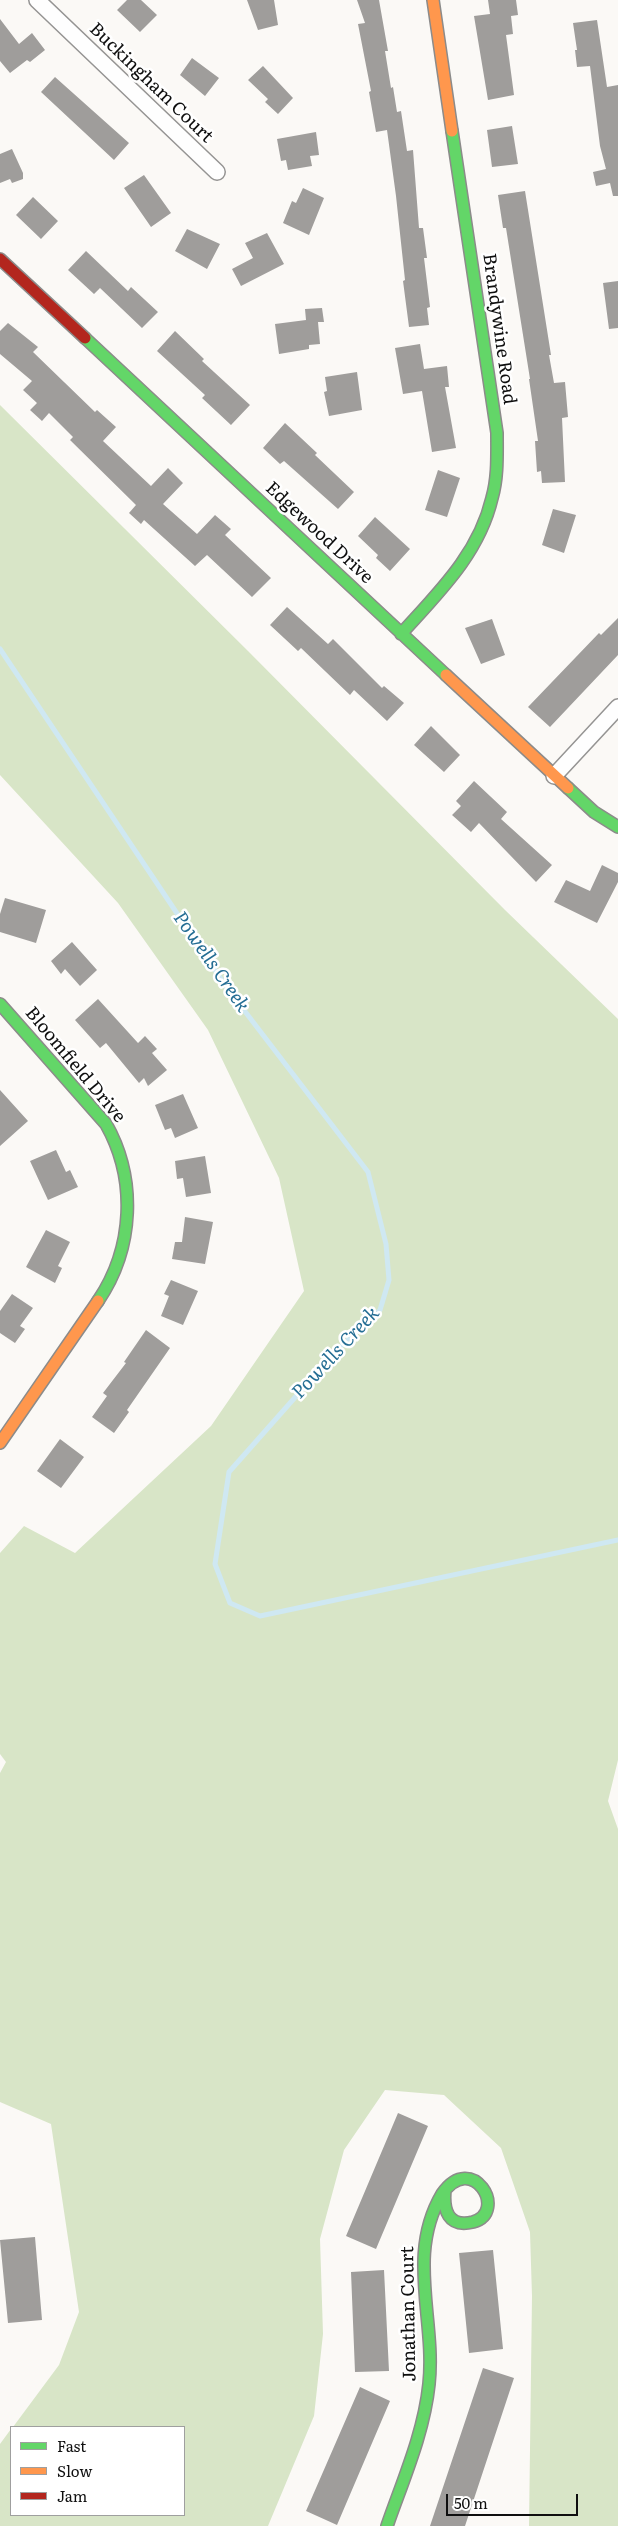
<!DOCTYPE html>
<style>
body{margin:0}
#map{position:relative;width:618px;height:2526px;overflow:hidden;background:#fbf9f6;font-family:Literata,serif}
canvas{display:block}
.legend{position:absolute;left:10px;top:2426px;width:175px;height:90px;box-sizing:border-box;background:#fff;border:1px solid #9f9f9f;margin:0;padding:6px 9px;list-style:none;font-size:15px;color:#0f0f0f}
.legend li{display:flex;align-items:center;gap:10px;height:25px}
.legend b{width:25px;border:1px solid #9f9f9f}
.scale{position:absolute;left:446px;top:2494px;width:132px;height:22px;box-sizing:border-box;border:2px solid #0f0f0f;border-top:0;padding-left:6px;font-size:15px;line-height:18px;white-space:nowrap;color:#0f0f0f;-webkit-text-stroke:4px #fff;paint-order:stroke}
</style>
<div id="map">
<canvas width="618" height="2526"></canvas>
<ul class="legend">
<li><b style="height:6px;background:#63d668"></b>Fast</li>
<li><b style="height:6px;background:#ff974d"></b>Slow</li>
<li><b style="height:6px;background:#b3261e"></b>Jam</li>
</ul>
<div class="scale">50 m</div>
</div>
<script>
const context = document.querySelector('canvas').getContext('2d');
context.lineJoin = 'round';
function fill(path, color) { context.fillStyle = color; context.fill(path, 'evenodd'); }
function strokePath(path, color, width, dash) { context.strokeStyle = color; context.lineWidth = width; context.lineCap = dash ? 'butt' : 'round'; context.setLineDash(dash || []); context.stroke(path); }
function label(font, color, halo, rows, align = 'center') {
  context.font = font + ' Literata,serif'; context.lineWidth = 5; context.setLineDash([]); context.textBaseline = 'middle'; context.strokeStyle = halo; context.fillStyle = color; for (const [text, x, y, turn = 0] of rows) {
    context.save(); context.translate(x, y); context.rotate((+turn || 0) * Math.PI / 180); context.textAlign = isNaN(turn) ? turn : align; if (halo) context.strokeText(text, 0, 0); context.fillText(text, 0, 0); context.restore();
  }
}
const forest = new Path2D(`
 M0,405L248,651L505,910L618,1019V1760L608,1801L618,1829V2526H529L532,2296L530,2232L501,2148L444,2095L385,2090L344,2150L320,2239L323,2334L314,2416L268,2526H0V2444L11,2429V2515H184V2427H13L59,2365L79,2312L51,2124L0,2102V1773L6,1762L0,1754V1553L24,1526L75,1553L211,1426L304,1291L279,1178L208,1030L118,903L0,775Z`);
const stream = new Path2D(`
 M0,649L227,988L368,1172L386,1244L389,1280L380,1310L337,1350L229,1472L215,1564L230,1603L260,1616L618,1540`);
const building = new Path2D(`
 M127,0H141L157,15L140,32L117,10Z
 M247,0H274L278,25L258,30Z
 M357,0H379L388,51H385L391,88L393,87L397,112L401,111L407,151L413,150L419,228H423L427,258H424L430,307L427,308L429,325L409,327L403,281L405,280L396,196L387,130L376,132L369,92L371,91L358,24L365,23Z
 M488,0H516L518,15L511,16L513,34L506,35L514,95L488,100L474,16L490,14Z
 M0,19L19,44L32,33L45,50L30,62L27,60L10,73L0,61Z
 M597,20L607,87L618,85V196H613L610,183L596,186L593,172L606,169L600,146L590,66L577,67L575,50H577L573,23Z
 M192,58L219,78L205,96L180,75Z
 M263,66L293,98L278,114L265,102L268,99L248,80Z
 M55,77L129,143L114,160L41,92Z
 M512,126L518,164L492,167L487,130Z
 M316,132L319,155L310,156L312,166L288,170L286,160L281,161L277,139Z
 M12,149L23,173V179L12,183L10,179L0,183V154Z
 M144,175L171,213L151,227L124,188Z
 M303,188L324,198L309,235L283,223L292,201L296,203Z
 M525,191L551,355H549L554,383L565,382L568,417L562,418L565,482L542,483L541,471L537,472L535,441H538L529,379H530L506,228H503L498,195Z
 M33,197L58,221L41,239L16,215Z
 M187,229L220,244L207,269L175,251Z
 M267,233L284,264L241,286L232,269L253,258L245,243Z
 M86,251L128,291L131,287L158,312L142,328L100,288L94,294L68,270Z
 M618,281V328L609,329L603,283Z
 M322,308L324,322H318L320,344L309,345V349L279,354L275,324L306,320L305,309Z
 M8,323L38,347L33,352L95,412L97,410L116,427L103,441L151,486L168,468L183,483L163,504L197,534L215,515L231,529L225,535L271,578L252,597L207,555L195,566L144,520L141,524L129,513L136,505L70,440L73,437L49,413L42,421L30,410L37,403L23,390L32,381L0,354V331Z
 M175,331L204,359L202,361L250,405L231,425L202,398L205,395L157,351Z
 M420,344L424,369L447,366L449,387H445L456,448L432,452L422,391L403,394L395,348Z
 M357,372L362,410L329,416L324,392L327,391L325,377Z
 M285,423L317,453L315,455L354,492L338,509L284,461L280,464L263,448Z
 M438,470L460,478L447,517L425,510Z
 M553,509L576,515L564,553L542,545Z
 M375,517L410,549L390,571L376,558L378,555L358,536Z
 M287,607L328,644L333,639L382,688L384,686L404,703L387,721L354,690L350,695L301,648L298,651L270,625Z
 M618,618V655L550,727L528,707L599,633L601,635Z
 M492,619L505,655L481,664L465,628Z
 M431,726L460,755L444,772L414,745Z
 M474,781L507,812L501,819L552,865L536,882L479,823L471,832L452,815L461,806L456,801Z
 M602,865L618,873V882L597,923L554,902L566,880L590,891Z
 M5,898L46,910L36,943L0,932V914Z
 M72,942L97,970L80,986L65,969L61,974L51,961Z
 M98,999L138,1043L145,1036L157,1049L152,1053L167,1070L148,1086L144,1078L139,1083L106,1043L100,1048L75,1020Z
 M0,1090L28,1121L0,1146Z
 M183,1094L198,1128L175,1138L171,1128L165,1130L155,1105Z
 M56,1150L66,1172L70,1170L78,1187L48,1200L30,1161Z
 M205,1156L211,1193L186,1197L183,1178L177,1179L175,1161Z
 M185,1217L213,1222L205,1264L172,1259L175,1242H182Z
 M46,1230L70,1242L58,1266L62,1268L55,1283L26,1267Z
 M171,1280L198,1291L183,1325L161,1316L169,1296L164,1294Z
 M12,1294L33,1308L20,1326L25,1329L15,1343L0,1333V1311Z
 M146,1330L170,1348L127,1410L129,1412L114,1433L92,1417L107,1396L103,1393L126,1363L124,1362Z
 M60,1439L84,1457L61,1488L37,1471Z
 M398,2113L428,2126L376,2249L346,2236Z
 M35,2237L42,2320L8,2323L0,2240Z
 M493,2250L503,2349L469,2353L459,2253Z
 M384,2270L389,2371L355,2372L351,2272Z
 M483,2368L514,2378L465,2526H430Z
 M360,2387L390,2401L337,2525L306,2511Z`);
const street = new Path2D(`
 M37,0L217,172
 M554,776L618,707`);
const fast = new Path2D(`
 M85,338L446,675
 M401,634C438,593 479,554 492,498C498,477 497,455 497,433L452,131
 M568,788L594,812L618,827
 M0,1004L106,1124C137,1179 134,1248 98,1301
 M387,2526C403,2480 424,2433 429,2384C436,2319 406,2255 442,2194C472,2150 509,2212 473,2222C448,2228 443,2210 445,2190`);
const slow = new Path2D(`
 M433,0L452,131
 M446,675L568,788
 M0,1443L98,1301`);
const jam = new Path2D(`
 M0,259L85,338`);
const streetNames = [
 ["Buckingham Court",151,83,44],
 ["Brandywine Road",499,329,82],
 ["Edgewood Drive",319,533,43],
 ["Bloomfield Drive",75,1065,50],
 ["Jonathan Court",409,2314,-91]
];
const waterNames = [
 ["Powells Creek",211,962,55],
 ["Powells Creek",336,1353,-47]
];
fill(forest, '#d8e5c7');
strokePath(stream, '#cfe8f2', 5);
fill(building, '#9f9d9b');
strokePath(street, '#959493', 18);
strokePath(fast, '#8c8b8a', 14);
strokePath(slow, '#8c8b8a', 14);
strokePath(jam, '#8c8b8a', 14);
strokePath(street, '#fefefe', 15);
strokePath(fast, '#63d668', 11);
strokePath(slow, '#ff974d', 11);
strokePath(jam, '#b3261e', 11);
label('18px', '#0f0f0f', '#fff', streetNames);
label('italic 19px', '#256e94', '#fff', waterNames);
</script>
